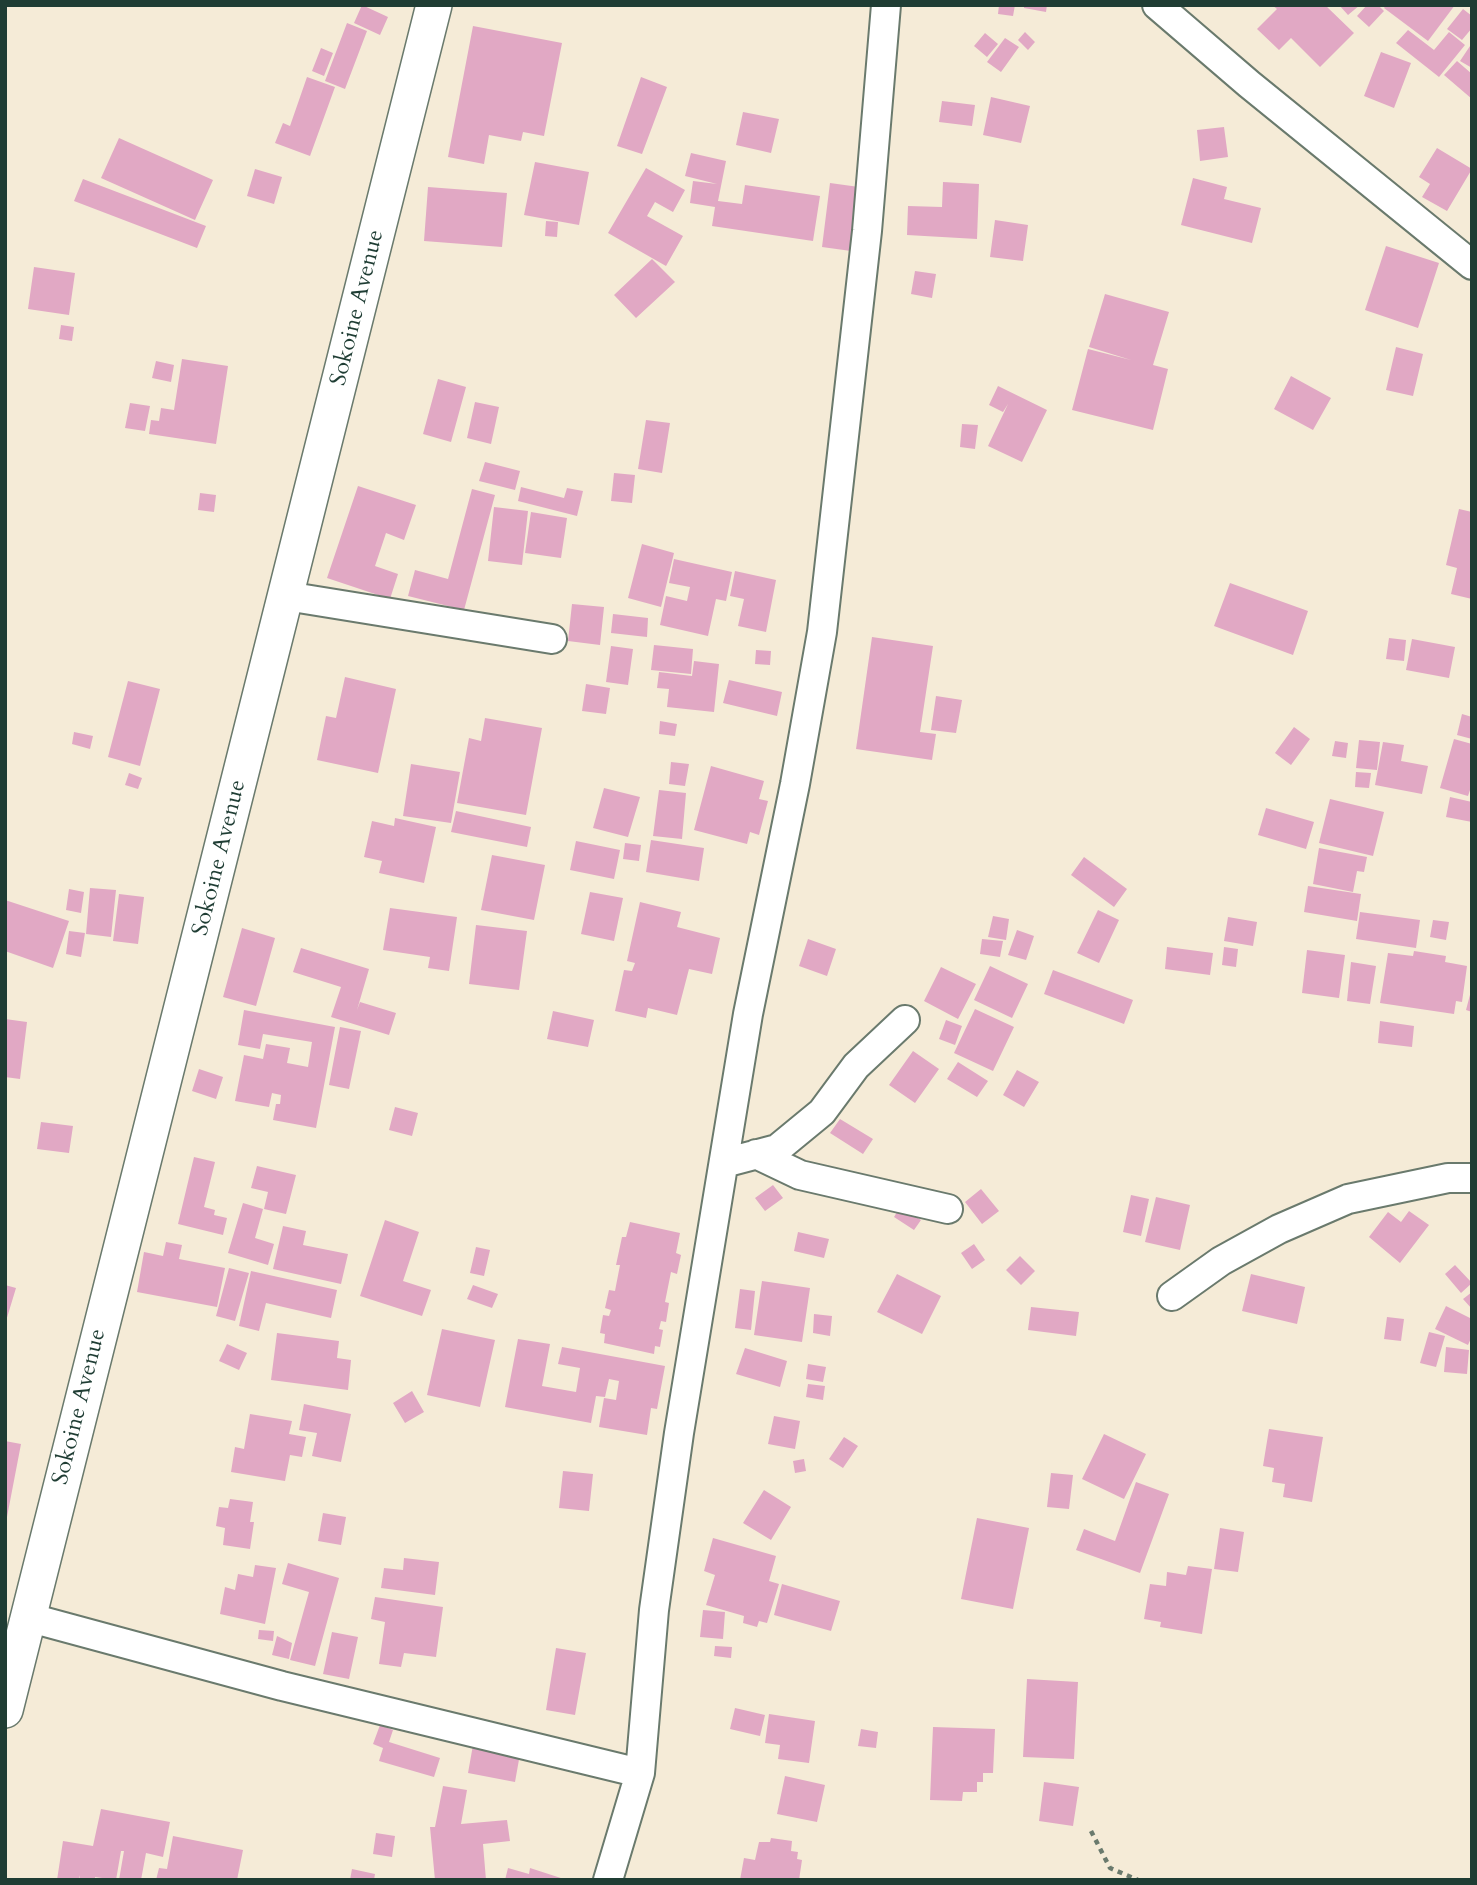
<!DOCTYPE html>
<style>
body{margin:0}
#map{position:relative;width:1477px;height:1885px;overflow:hidden;background:#f5ebd7;font-family:Cardo,serif}
canvas{display:block}
.frame{position:absolute;inset:0;border:7px solid #1f3d34;pointer-events:none}
</style>
<div id="map">
<canvas width="1477" height="1885"></canvas>
<div class="frame"></div>
</div>
<script>
const context = document.querySelector('canvas').getContext('2d');
context.lineJoin = 'round';
function fill(path, color) { context.fillStyle = color; context.fill(path, 'evenodd'); }
function strokePath(path, color, width, dash) { context.strokeStyle = color; context.lineWidth = width; context.lineCap = dash ? 'butt' : 'round'; context.setLineDash(dash || []); context.stroke(path); }
function label(font, color, halo, rows, align = 'center') {
  context.font = font + ' Cardo,serif'; context.lineWidth = 7; context.setLineDash([]); context.textBaseline = 'middle'; context.strokeStyle = halo; context.fillStyle = color; for (const [text, x, y, turn = 0] of rows) {
    context.save(); context.translate(x, y); context.rotate((+turn || 0) * Math.PI / 180); context.textAlign = isNaN(turn) ? turn : align; if (halo) context.strokeText(text, 0, 0); context.fillText(text, 0, 0); context.restore();
  }
}
const building = new Path2D(`
 M362,5L388,17L380,35L354,23Z
 M999,5H1015L1013,16L998,14Z
 M1024,5H1047L1046,12L1024,8Z
 M1272,5H1325L1354,33L1320,67L1291,38L1279,50L1257,29L1277,9Z
 M1339,5H1360L1348,15Z
 M1367,5H1378L1384,11L1369,27L1357,16Z
 M1386,5H1455L1428,41L1384,8Z
 M1463,9L1472,16V28L1462,40L1447,29Z
 M347,23L367,31L345,89L325,81Z
 M473,26L562,43L544,136L523,132L521,141L489,135L484,164L448,157Z
 M1408,30L1434,50L1449,32L1465,45L1439,77L1396,43Z
 M1025,32L1035,42L1028,50L1018,40Z
 M985,33L998,44L987,57L974,46Z
 M1005,38L1019,47L1001,72L987,62Z
 M1472,43V68L1460,61Z
 M321,48L333,53L324,76L312,71Z
 M1381,52L1411,63L1394,108L1364,96Z
 M1457,61L1472,74V99L1444,75Z
 M307,77L335,87L310,156L275,143L283,123L290,126Z
 M641,77L667,87L642,154L617,146Z
 M991,97L1030,106L1021,143L983,135Z
 M942,101L975,105L972,126L939,122Z
 M743,112L779,119L771,153L736,145Z
 M1224,127L1228,157L1200,161L1197,130Z
 M119,138L213,180L195,220L101,178Z
 M1437,148L1472,169L1447,211L1422,197L1430,184L1419,177Z
 M691,153L726,161L718,201L742,204L745,185L820,196L813,241L712,226L715,207L690,203L693,181L717,184L685,176Z
 M535,162L589,172L579,225L524,215Z
 M646,168L685,190L673,212L655,202L647,216L683,236L666,266L608,233Z
 M255,169L282,177L274,204L247,196Z
 M1193,178L1227,187L1224,199L1261,208L1252,243L1181,225Z
 M83,179L206,226L197,248L74,201Z
 M943,182L979,184L977,239L907,235L908,206L942,207Z
 M830,183L859,187L851,251L822,247Z
 M428,187L507,193L502,247L424,241Z
 M995,220L1028,225L1023,261L990,257Z
 M546,221L558,222L557,237L545,236Z
 M1386,246L1439,263L1418,328L1365,310Z
 M652,259L675,282L636,318L614,295Z
 M34,267L75,273L69,315L28,309Z
 M915,271L936,274L932,298L911,294Z
 M1105,294L1169,312L1153,365L1168,369L1153,430L1072,410L1088,349L1131,360L1089,347Z
 M61,325L74,327L72,341L59,339Z
 M1396,347L1423,354L1413,396L1386,390Z
 M182,359L228,366L216,444L149,434L151,420L159,421L161,408L174,410Z
 M156,361L174,365L171,382L152,378Z
 M1291,376L1331,398L1313,430L1274,409Z
 M438,379L466,387L451,442L423,434Z
 M998,386L1047,410L1022,462L988,446L1008,404L1003,412L989,405Z
 M475,402L499,407L491,444L467,438Z
 M130,403L150,406L145,431L125,428Z
 M646,420L670,423L662,473L638,469Z
 M962,424L978,425L975,449L960,447Z
 M485,462L520,471L515,490L479,481Z
 M614,473L635,475L632,503L611,501Z
 M358,486L416,505L404,540L386,533L375,566L398,574L390,599L327,578Z
 M521,487L564,498L567,488L583,491L577,516L518,501Z
 M472,489L495,495L464,610L408,596L415,570L448,579Z
 M200,493L216,495L214,512L198,510Z
 M494,507L528,511L522,565L488,561Z
 M1459,509L1472,512V599L1451,594L1457,568L1446,565Z
 M531,512L567,518L561,558L525,553Z
 M642,544L674,553L661,607L628,598Z
 M674,559L732,572L726,601L716,599L708,636L660,625L666,596L687,601L690,587L669,583Z
 M735,571L776,580L766,632L738,626L744,599L730,596Z
 M1230,583L1308,611L1293,655L1214,626Z
 M572,604L604,607L600,645L568,641Z
 M613,614L648,618L647,637L611,633Z
 M872,637L933,646L920,732L936,734L932,760L856,749Z
 M1389,638L1406,640L1404,661L1386,659Z
 M1412,639L1455,647L1449,678L1406,670Z
 M654,645L693,649L691,674L651,670Z
 M611,646L633,649L628,685L606,682Z
 M756,650L771,651L770,665L755,664Z
 M694,661L719,664L714,712L667,707L669,689L657,688L659,672L692,676Z
 M345,677L396,689L378,773L317,760L326,716L336,718Z
 M729,680L782,692L777,716L723,703Z
 M128,681L160,689L140,766L108,757Z
 M586,684L610,688L606,714L582,711Z
 M936,696L962,700L956,733L931,730Z
 M1462,714L1472,717V739L1457,735Z
 M485,718L542,728L526,815L457,803L469,738L481,741Z
 M660,721L677,724L675,736L659,734Z
 M1294,727L1310,739L1291,765L1275,753Z
 M74,732L93,736L90,749L72,744Z
 M1454,739L1472,744V784L1468,796L1440,788Z
 M1359,740L1380,742L1377,770L1356,768Z
 M1335,741L1348,743L1346,758L1332,756Z
 M1383,742L1404,745L1401,761L1428,766L1422,794L1375,785Z
 M671,762L689,764L685,786L669,784Z
 M411,764L460,772L451,823L403,816Z
 M711,766L764,781L759,799L768,801L759,835L750,832L747,844L694,830Z
 M1356,772L1371,773L1369,788L1355,787Z
 M129,773L142,778L138,789L125,785Z
 M604,788L640,797L628,837L593,828Z
 M659,790L686,793L682,839L653,836Z
 M1450,797L1472,802V822L1446,817Z
 M1330,799L1384,812L1373,856L1319,843Z
 M1266,808L1314,822L1306,849L1258,835Z
 M456,811L531,827L527,847L451,832Z
 M395,818L436,827L424,883L379,873L382,861L364,857L372,821L394,826Z
 M651,840L704,848L699,881L646,872Z
 M576,841L620,850L614,879L570,870Z
 M625,843L641,845L639,861L623,859Z
 M1319,848L1367,857L1364,872L1357,871L1353,892L1313,884Z
 M492,855L545,865L534,920L481,910Z
 M1084,857L1127,889L1114,907L1071,875Z
 M1308,886L1361,894L1357,921L1304,912Z
 M90,888L116,890L111,937L86,934Z
 M69,889L84,892L81,913L66,910Z
 M590,892L623,898L614,941L581,934Z
 M119,894L144,897L138,944L113,941Z
 M5,900L69,921L53,968L5,951Z
 M640,902L681,912L677,927L720,938L712,974L689,969L677,1015L648,1008L646,1018L615,1011L624,970L632,971L635,963L627,961Z
 M390,908L457,917L449,971L428,968L430,957L383,950Z
 M1098,910L1119,920L1099,963L1077,953Z
 M1360,912L1420,920L1416,948L1356,939Z
 M993,916L1009,919L1006,940L988,937Z
 M1228,917L1257,922L1253,946L1224,941Z
 M1433,920L1449,922L1446,940L1430,937Z
 M476,925L527,931L519,990L469,984Z
 M242,928L275,938L256,1006L223,997Z
 M1017,930L1034,936L1026,960L1008,955Z
 M69,931L85,933L81,957L66,954Z
 M808,939L836,949L827,976L799,966Z
 M982,939L1003,941L1000,957L980,954Z
 M1167,947L1213,953L1210,975L1165,969Z
 M1224,947L1238,949L1236,967L1222,965Z
 M301,948L369,969L357,1010L360,1002L396,1013L389,1035L331,1017L341,987L293,972Z
 M1307,950L1345,955L1339,998L1302,993Z
 M1414,951L1446,956L1445,962L1467,966L1462,1002L1456,1001L1454,1014L1380,1003L1388,953L1413,956Z
 M1351,962L1376,966L1370,1004L1347,1001Z
 M990,966L1028,984L1012,1018L974,1000Z
 M941,967L976,984L958,1019L924,1001Z
 M1053,970L1133,1000L1124,1024L1044,994Z
 M1471,991H1472V1012L1466,1010Z
 M975,1009L1014,1027L993,1071L954,1053Z
 M244,1010L335,1027L316,1128L273,1120L276,1104H280L281,1095L272,1093L269,1107L235,1101L244,1055L263,1059L266,1044L290,1048L287,1063L308,1067L312,1042L263,1034L260,1049L238,1045Z
 M553,1011L594,1020L588,1047L547,1039Z
 M5,1019L27,1022L20,1079L5,1077Z
 M946,1020L962,1026L955,1045L939,1039Z
 M1380,1021L1414,1026L1412,1047L1378,1043Z
 M340,1027L361,1031L349,1089L329,1085Z
 M913,1051L939,1069L915,1103L889,1085Z
 M958,1062L988,1081L977,1097L947,1079Z
 M199,1069L223,1077L216,1099L192,1091Z
 M1017,1070L1039,1082L1024,1107L1003,1095Z
 M395,1107L418,1113L412,1136L389,1130Z
 M840,1119L873,1139L863,1154L830,1133Z
 M41,1122L73,1126L69,1153L37,1149Z
 M194,1157L215,1162L204,1207L215,1210L214,1215L227,1218L223,1235L178,1224Z
 M257,1166L296,1175L286,1214L264,1209L268,1192L251,1188Z
 M773,1185L783,1198L765,1211L755,1198Z
 M981,1189L999,1211L982,1224L965,1202Z
 M1131,1195L1149,1199L1141,1236L1123,1232Z
 M1156,1197L1190,1205L1180,1250L1145,1242Z
 M243,1203L263,1209L255,1238L274,1244L268,1265L228,1253Z
 M900,1207L921,1220L914,1230L894,1217Z
 M1409,1211L1429,1225L1400,1263L1369,1237L1388,1212L1401,1222Z
 M385,1220L419,1232L403,1281L431,1290L422,1316L360,1296Z
 M630,1222L680,1233L676,1253L681,1255L677,1274L671,1272L665,1302L669,1303L666,1322L661,1321L659,1329L663,1330L660,1347L655,1346L654,1354L604,1343L605,1334L600,1333L603,1315L609,1316L611,1310L605,1308L609,1290L615,1291L620,1265H616L622,1237H626Z
 M283,1226L306,1231L303,1245L348,1254L341,1284L273,1269Z
 M798,1232L829,1239L824,1258L794,1251Z
 M166,1242L182,1245L179,1259L225,1268L217,1307L137,1292L144,1252L163,1256Z
 M974,1244L985,1260L972,1269L961,1253Z
 M476,1247L490,1250L484,1276L470,1273Z
 M1020,1256L1035,1271L1021,1285L1006,1270Z
 M1455,1265L1472,1283L1461,1293L1445,1274Z
 M229,1268L249,1273L235,1321L216,1316Z
 M251,1271L337,1290L331,1318L266,1303L259,1331L239,1326Z
 M897,1274L941,1296L922,1334L877,1312Z
 M1251,1274L1305,1287L1297,1324L1242,1311Z
 M762,1281L810,1288L802,1342L754,1335Z
 M5,1285L16,1288L6,1321H5Z
 M473,1285L498,1294L492,1308L467,1299Z
 M740,1289L755,1291L751,1330L735,1328Z
 M1472,1292V1309L1463,1299Z
 M1446,1306L1472,1319V1336L1468,1345L1435,1329Z
 M1031,1307L1079,1312L1076,1336L1028,1330Z
 M814,1314L832,1316L830,1336L813,1333Z
 M1387,1317L1404,1319L1401,1341L1384,1339Z
 M442,1329L495,1340L480,1407L427,1395Z
 M1429,1332L1445,1336L1436,1367L1420,1363Z
 M277,1333L339,1341L337,1358L351,1360L348,1390L271,1380Z
 M518,1339L550,1344L542,1386L576,1392L580,1368L558,1364L562,1347L665,1366L657,1409L651,1408L647,1435L599,1427L604,1398L616,1400L619,1381L609,1379L605,1397L596,1396L591,1423L505,1407Z
 M227,1344L247,1353L239,1370L219,1361Z
 M1446,1347L1469,1350L1467,1374L1444,1372Z
 M745,1348L787,1361L780,1387L736,1374Z
 M808,1364L826,1367L823,1382L806,1379Z
 M808,1384L825,1386L823,1400L806,1397Z
 M412,1391L424,1412L405,1423L393,1403Z
 M304,1404L351,1414L341,1462L312,1456L317,1433L299,1430Z
 M250,1414L292,1421L289,1434L306,1437L302,1457L290,1455L285,1481L231,1472L235,1447L244,1449Z
 M774,1416L800,1421L795,1449L768,1444Z
 M1269,1429L1323,1437L1312,1502L1283,1497L1285,1484L1272,1482L1274,1468L1263,1466Z
 M1104,1434L1146,1454L1124,1499L1082,1479Z
 M844,1437L858,1446L843,1468L829,1459Z
 M5,1441L21,1444L7,1517H5Z
 M804,1459L806,1471L795,1473L793,1461Z
 M563,1471L593,1474L589,1511L559,1508Z
 M1051,1473L1073,1475L1069,1509L1047,1507Z
 M1136,1482L1169,1494L1140,1573L1076,1550L1084,1529L1115,1541Z
 M764,1490L791,1507L771,1540L743,1523Z
 M230,1499L253,1502L250,1522H254L250,1549L223,1545L225,1528L216,1526L219,1507L228,1508Z
 M323,1513L346,1517L341,1545L318,1541Z
 M977,1518L1029,1528L1013,1609L961,1599Z
 M1220,1528L1244,1532L1238,1572L1214,1569Z
 M713,1538L776,1556L769,1581L779,1584L767,1623L759,1621L757,1627L743,1623L744,1616L706,1605L715,1575L704,1571Z
 M404,1558L439,1562L435,1595L381,1588L384,1568L403,1570Z
 M288,1563L339,1578L315,1666L290,1660L309,1592L282,1584Z
 M255,1565L276,1568L265,1624L220,1614L225,1587L235,1590L238,1574L253,1577Z
 M1188,1566L1212,1569L1202,1634L1160,1627L1161,1622L1144,1619L1150,1584L1166,1586L1167,1572L1186,1575Z
 M782,1584L840,1601L831,1631L774,1615Z
 M375,1597L443,1607L436,1657L404,1653L401,1667L379,1664L385,1622L371,1619Z
 M703,1610L725,1612L723,1639L700,1637Z
 M259,1630L274,1631L273,1641L258,1639Z
 M332,1632L358,1637L349,1679L323,1674Z
 M277,1636L292,1643L289,1659L272,1655Z
 M715,1646L732,1647L731,1658L714,1656Z
 M556,1648L586,1653L575,1715L546,1710Z
 M1027,1679L1078,1682L1074,1759L1023,1757Z
 M735,1708L765,1715L760,1736L730,1729Z
 M769,1714L815,1721L809,1763L778,1759L780,1745L765,1743Z
 M380,1725L393,1730L389,1742L440,1758L434,1777L379,1761L383,1748L373,1744Z
 M933,1727L995,1729L993,1773H983V1782H977V1792H963L962,1801L930,1800Z
 M861,1729L878,1732L876,1748L858,1746Z
 M473,1745L520,1754L515,1782L468,1773Z
 M785,1776L825,1785L817,1822L777,1814Z
 M1044,1782L1079,1787L1073,1826L1039,1821Z
 M443,1786L467,1790L461,1824L507,1820L510,1841L483,1844L486,1880H435L430,1827H435Z
 M101,1809L170,1822L163,1857L146,1853L141,1880H119L124,1851H121L116,1880L95,1877V1880H80V1875L79,1880H57L63,1841L93,1846Z
 M376,1833L395,1836L392,1857L373,1854Z
 M173,1836L243,1850L237,1880H156L159,1868L167,1869Z
 M771,1838L792,1841L791,1851L798,1852L797,1859L802,1860L799,1880H740L744,1858L755,1860L759,1842H770Z
 M508,1868L529,1874L530,1868L567,1880H505Z
 M352,1869L375,1874L374,1880H350Z`);
const path = new Path2D(`
 M1091,1831L1110,1868L1138,1880`);
const minor = new Path2D(`
 M1157,5L1249,84L1472,265
 M286,596L552,639
 M756,1154L800,1175L948,1209
 M724,1163L777,1149L822,1112L856,1066L905,1020
 M1172,1296L1221,1261L1279,1229L1348,1199L1448,1178H1472
 M27,1617L282,1686L640,1773
 M608,1880L640,1773L654,1610L679,1433L748,1014L795,784L822,632L867,231L886,5`);
const tertiary = new Path2D(`
 M5,1710L434,5`);
const streetNames = [
 ["Sokoine Avenue",358,308,-76],
 ["Sokoine Avenue",220,858,-76],
 ["Sokoine Avenue",80,1407,-76]
];
fill(building, '#e1a8c4');
strokePath(minor, '#6a7a6d', 32);
strokePath(tertiary, '#6a7a6d', 38);
strokePath(path, '#6a7a6d', 4.5, [5, 5]);
strokePath(minor, '#fff', 28);
strokePath(tertiary, '#fff', 35);
label('23px', '#1f3d34', '#fff', streetNames);
</script>
